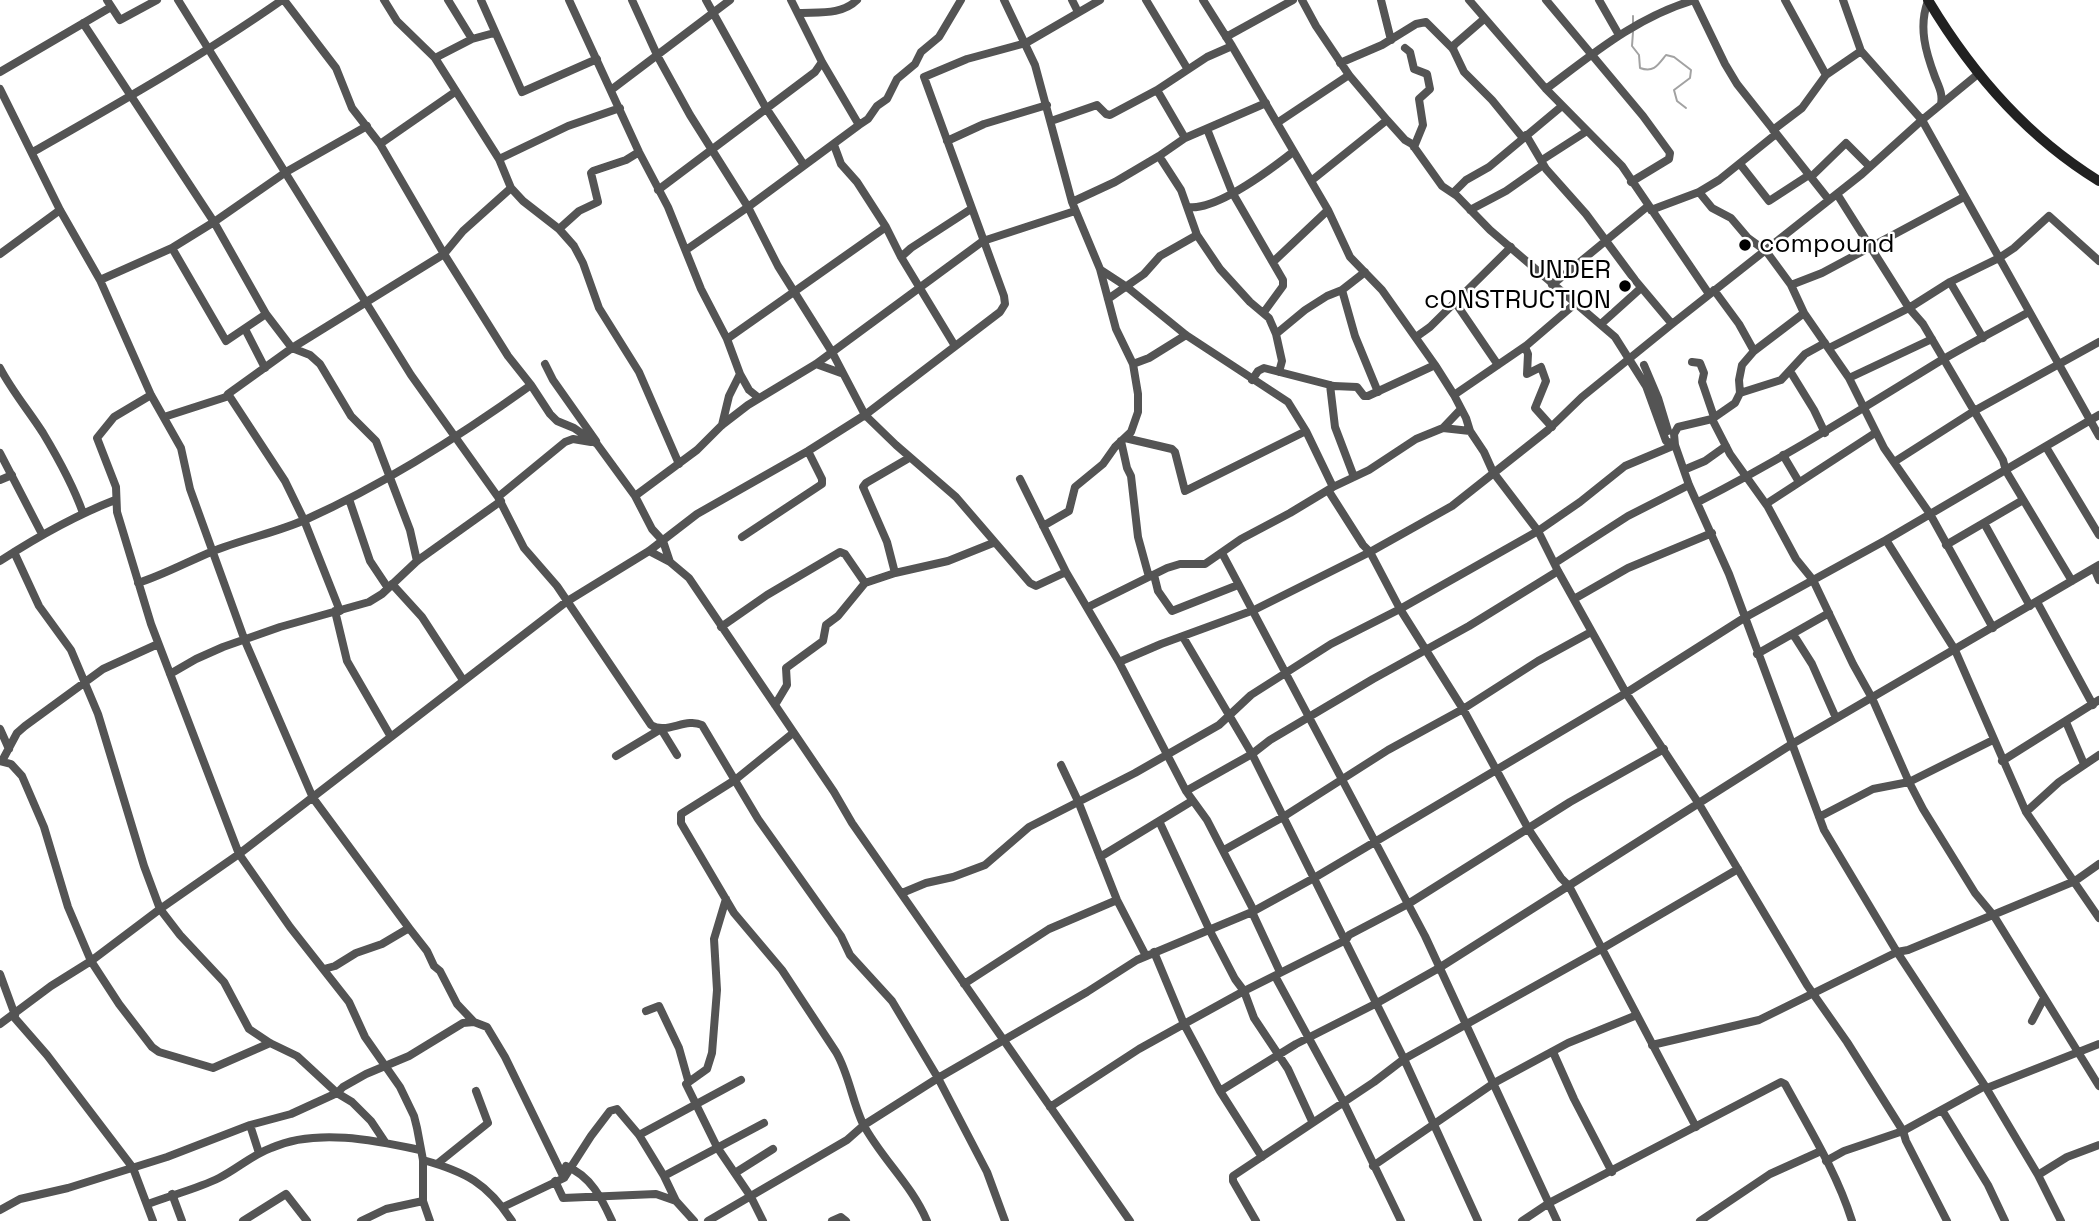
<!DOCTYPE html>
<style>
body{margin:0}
canvas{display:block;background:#fff}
</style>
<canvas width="2099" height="1221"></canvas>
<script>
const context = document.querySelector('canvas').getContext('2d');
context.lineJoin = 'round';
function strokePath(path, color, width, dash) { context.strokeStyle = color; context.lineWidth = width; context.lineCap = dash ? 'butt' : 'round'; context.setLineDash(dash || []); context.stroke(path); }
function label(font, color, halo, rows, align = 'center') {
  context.font = font + ' "Space Grotesk",sans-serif'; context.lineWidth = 5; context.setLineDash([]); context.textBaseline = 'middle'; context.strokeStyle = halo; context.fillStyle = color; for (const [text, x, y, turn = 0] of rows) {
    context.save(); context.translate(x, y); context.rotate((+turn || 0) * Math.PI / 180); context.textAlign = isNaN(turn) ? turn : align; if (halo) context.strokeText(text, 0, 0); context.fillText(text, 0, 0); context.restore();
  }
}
const stream = new Path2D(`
 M1633,23V16
 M1633,32L1632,46L1639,55L1640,68C1654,73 1658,65 1666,55L1674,57L1691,70L1690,78L1674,90L1677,101L1686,108`);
const street = new Path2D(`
 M107,0L120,20L157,0
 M178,0L411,375L498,497L524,548L557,586L651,725C666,735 686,717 702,725L758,819L841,936L850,955L892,1001L938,1078L987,1172L1005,1221
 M284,0L336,68L352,108L380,144L444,254L508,356L531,385L550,414L557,421L574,428L597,444L635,496L652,529L663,541L670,562
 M384,0L397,21L435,58L499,159L511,188L523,201L559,229L574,246L583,263L599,308L639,372L679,464
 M448,0L472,39L494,33
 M481,0L522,92L597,59
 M569,0L639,152L668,207L701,289L727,339L740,374L749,390L759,398
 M632,0L658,57L690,115L748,207L778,266L832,352L865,415L896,445L956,497L1030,583L1036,586L1066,572
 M706,0L766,108L804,165
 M1004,0L1035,65L1072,202L1100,269L1116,329L1133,364L1138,394V412L1131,432L1115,447L1103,464L1075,487L1069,511L1043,526
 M1072,0L1078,12
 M1146,0L1187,68
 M1203,0L1232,46L1328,210L1350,257L1382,290L1435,365L1454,395L1466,418L1470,431L1484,452L1493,472L1538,531L1558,571L1626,693L1699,804L1807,985L1847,1042L1903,1131L1906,1141L1947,1221
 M1302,0L1316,26L1349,75L1387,120L1405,140L1412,144L1442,186L1457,196L1490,230L1615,337L1646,386L1666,441L1675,445L1689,485L1729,574L1824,830L1897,952L1985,1086L2038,1175L2061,1221
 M1381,0L1391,40
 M1469,0L1546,89L1622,166L1709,294
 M1546,0L1643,116L1670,153L1669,159L1631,182
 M1599,0L1619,35
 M1694,0L1725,64L1737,84L1829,200
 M1785,0L1826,75
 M1843,0L1861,51L1922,120L2099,436
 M1928,1C1918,27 1926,53 1935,77C1939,87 1943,94 1941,104
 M800,13C819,12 842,15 857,0
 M83,23L214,222L266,314L292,348L310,355L320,364L351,416L376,441L410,530L417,561
 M1226,37L1293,0
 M1405,48L1410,52L1414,69L1427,74L1430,89L1419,99L1423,125L1414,147
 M1453,49L1454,45L1484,19
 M435,58L472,39
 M1340,63L1382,45L1416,24L1426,22L1453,49L1464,72L1492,100L1523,138
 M0,72L111,7
 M0,89L60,210L100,280L151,395L181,448L190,489L245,641L313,798L409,928L382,944L356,953L335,966L324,969
 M1546,89C1594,53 1635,18 1694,0
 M611,90L730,0
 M1157,90L1185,138
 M1051,121L1097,105L1106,114L1110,115L1157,90L1207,57L1232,46
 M1277,123L1349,75
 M859,125L868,119L877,106L887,99L897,79L915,64L921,52L939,37L961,0
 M1207,129L1232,192L1283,280V286L1264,312
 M1773,130L1802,108L1826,75L1861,51
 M1526,135L1546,169L1586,214L1635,280L1672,324
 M947,141L984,124L1047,105
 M380,144L455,92
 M834,145L841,164L857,182L886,227L901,257L955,346
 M33,152C117,104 202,56 282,0
 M1159,156L1181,190L1197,235L1220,269L1250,302L1269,318L1276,334L1282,361L1279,372
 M499,159L568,126L620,108
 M1542,160L1587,131
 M1740,164L1769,201L1809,175
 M1811,177L1846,143L1870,167
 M1311,181L1387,120
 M658,190L815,72L822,62
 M1699,192L1712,208L1731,218L1748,238L1766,251L1791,285L1804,313L1849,378L1884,448L1930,514L1993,628
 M1453,193L1466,180L1489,167L1562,106
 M1837,194L1909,308L1923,324L2003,460L2006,471L2072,581
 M1072,202L1115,182L1159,156L1185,138L1266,103
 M1188,207C1216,211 1270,170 1293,152
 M1470,210L1506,191L1543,165
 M1651,210L1699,192L1719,180L1776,134
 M559,229L579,211L598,202L591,173L593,171L626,160L639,152
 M172,248L226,341L266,314
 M686,250L748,207L859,125L822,62L791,0
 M0,254L60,210
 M901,257L911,248L971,209
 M1273,262L1328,210
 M1101,270L1127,287L1186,335L1288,402L1306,431L1333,487
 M100,280L172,248L214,222L286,172L367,126
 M1950,282L1983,338
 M1552,285L1648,206
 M1791,285L1822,273L1964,197
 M1342,290L1355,336L1378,392
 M1714,290L1739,324L1754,351
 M1108,299L1144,274L1160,256L1197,235
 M1455,302L1498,365
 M1601,324L1641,288
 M245,329L265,368
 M1276,334L1305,310L1327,296L1342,290L1365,272
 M1416,337L1430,327L1511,247
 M727,339L886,227
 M1525,347L1528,354L1527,374L1541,367L1546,381L1535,408L1552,427
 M1829,348L1909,308L1950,282L1999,258L2014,248L2049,216L2099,261
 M1692,362L1700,363L1704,373L1702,382L1714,417
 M545,364L553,380L596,441
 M816,364L841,373
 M1133,364L1149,358L1186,335
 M1644,365L1658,398L1668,431
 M0,368C12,391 29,411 43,433C58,458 73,485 83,513
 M1790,371L1814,410L1825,433
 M1849,378L1932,339
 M1252,380L1258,371L1264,368L1334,386L1357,387L1364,396H1368L1435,365
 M1330,385L1335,427L1354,477
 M1740,393L1781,380L1805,354L1825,343
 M228,394L285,481L304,520L340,611
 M151,395L114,417L97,438L116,487L117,512L151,624L239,854L290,927L349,1002L365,1037L400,1087L414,1116L417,1128L423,1160V1201L430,1221
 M1454,395L1527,345L1576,303
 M164,417L226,397L228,394L292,348L444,254L463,231L511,188
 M1712,419L1730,454L1768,507L1796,559L1813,580L1853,664L1872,698L1909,782L1923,809L1975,893L1994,916L2099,1086
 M722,425L729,396L740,374
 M1443,428L1470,431
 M1125,438L1172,449L1175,452L1185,491L1306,431
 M1121,441L1127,468L1131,476L1138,537L1149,577
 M2046,447L2099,535
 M0,453L42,534
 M1783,455L1799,482
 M1894,462L1974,411L2099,342
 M1686,469L1705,461L1726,446
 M1020,479L1066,572L1119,662L1186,791L1207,820L1254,911
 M0,480L12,475
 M1328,490L1363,545L1370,552L1400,609L1463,709L1529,830L1561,878L1569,886L1696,1127
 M635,496L697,450L722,425L748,405L816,364L983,241L1075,211
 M498,497L565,442L573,439L591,442
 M349,499L370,561L388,588
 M1698,502C1781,460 1860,410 1940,361C1969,344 2000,328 2029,312
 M1766,504L1875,433
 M1984,523L2030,606
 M742,537L822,484V479L808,451
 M1886,540L1955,650L2026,812L2099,918
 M1946,545L2023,500
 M649,551L670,562L689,578L834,792L852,823L1130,1221
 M14,552L39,606L71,650L98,714L144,866L160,909L180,935L224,982L249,1029L270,1043L297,1056L337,1093L352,1102L371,1121L385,1142
 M1222,553L1425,936L1557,1221
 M0,561C37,537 74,516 115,500
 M1555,563L1628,516L1689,485
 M2094,568L2099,580
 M895,573L887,542L863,487L866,483L909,458
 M1154,575L1158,591L1172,611L1238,585
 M138,583C163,575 187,562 211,552C242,539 276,533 307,519C387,483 460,436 531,385
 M392,584L422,617L463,680
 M1574,599L1628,568L1712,533
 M2037,602L2093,705
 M1088,607L1167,568L1180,564H1205L1241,539L1290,513L1333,487L1369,470L1416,439L1443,428L1461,409
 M335,611L347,661L391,737
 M721,627L767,595L840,552L845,554L865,583
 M1793,634L1812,664L1836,718
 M1183,637L1252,754L1404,1059L1478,1221
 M1757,654L1829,613
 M1119,662L1161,644L1254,610L1370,552L1452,506L1548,430L1582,397L1672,324L1862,174L1922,120L1978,74
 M170,674L196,659L223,647L280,627L369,602L382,594L417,561L501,501
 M775,705L787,685L786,668L823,641L826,625L838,616L865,583L895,573L948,561L993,543
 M2066,722L2084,764
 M0,729L9,749
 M793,733L735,780L681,814V823L734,913L782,970L836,1052C849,1074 852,1101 863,1124C881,1158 912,1185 927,1221
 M616,756L661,729L677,755
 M0,761L11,764L22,776L44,827L68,907L91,961L119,1004L152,1047L159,1052L213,1068L270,1043
 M2,761L17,733L25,726L103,669L158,644
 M2002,761L2099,700
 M1061,765L1078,801L1117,900L1146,956
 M1186,791L1252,754L1270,740L1373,679L1469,626L1558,571
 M2026,812L2059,782L2099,755
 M1819,817L1873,789L1909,782L1993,740
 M1159,821L1210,931L1235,979L1244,991L1254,1018L1288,1069L1312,1121
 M1224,850L1283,817L1388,750L1463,709L1538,661L1591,632
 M1100,857L1192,801
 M902,893L926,883L953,877L985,865L1029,827L1135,773L1219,725L1251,695L1331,644L1400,609L1538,531L1580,502L1625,466L1675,445L1674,434L1678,427L1712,419L1735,403L1740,393L1739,380L1742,365L1754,351L1804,313
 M726,899L714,939L717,990L712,1053L707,1069L686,1084L717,1147L751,1197L763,1221
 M1252,912L1280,972
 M409,928L427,951L434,966L440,971L457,1004L474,1022
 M1154,952L1184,1024L1220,1091L1262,1157
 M0,974L15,1015
 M1275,976L1343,1101L1401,1221
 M964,984L1049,929L1117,900
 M646,1011L659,1006L679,1048L688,1080
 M13,1016L47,1055L133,1168L153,1221
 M2032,1021L2044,998
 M0,1024L51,986L91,961L160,909L239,854L566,602L649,551L697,514L808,451L865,415L1000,312L1005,304L1004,296L924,77L967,59L1026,43L1100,0
 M1652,1045L1759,1020L1897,952L1908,950L2075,881L2099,864
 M1553,1052L1574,1099L1612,1172
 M1987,1088L2099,1044
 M1220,1091L1296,1044L1377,1003L1439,968L1792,744L2099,565
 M1050,1107L1139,1049L1184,1024L1244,991L1346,940L1349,935L1408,904L1570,802L1664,749
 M1942,1110L1988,1185L2005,1221
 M250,1125L259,1153
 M639,1135L741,1080
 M423,1160C466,1172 487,1183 512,1221
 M1826,1161L1844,1151L1903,1131L1985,1086
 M437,1164L488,1123L476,1091
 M566,1166C591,1176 602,1199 612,1221
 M1373,1166L1494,1083L1568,1043L1637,1015
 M735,1173L773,1149
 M2038,1175L2067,1157L2099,1145
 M664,1176L764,1123
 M555,1181L563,1198L656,1194L676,1201
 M172,1194L182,1221
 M148,1204C171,1195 197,1189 219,1178C237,1169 252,1155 271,1148C316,1128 374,1140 420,1150
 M503,1207L564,1178L591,1136L610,1111L617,1109L639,1135L664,1176L676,1201L694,1221
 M0,1210L20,1199L68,1188L167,1157L250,1125L291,1114L337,1093L343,1087L366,1074L409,1056L463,1023L474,1022L487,1027L505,1057L564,1178
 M243,1221L286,1194L307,1221
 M361,1221L386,1209L423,1201
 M708,1221L847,1140L864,1125L938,1078L1087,992L1137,960L1252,912L1314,878L1626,693L1744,618L1886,540L2099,415
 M832,1221L841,1217L846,1221
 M1256,1221L1233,1181V1176L1374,1082L1404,1059L1603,948L1738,869
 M1522,1221L1549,1203L1781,1082L1785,1084C1809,1128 1837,1173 1852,1221
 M1700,1221L1770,1174L1821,1151`);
const secondary = new Path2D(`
 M1928,0C1971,72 2027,137 2099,181`);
const markers = [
 [1745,245,7,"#000"],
 [1625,286,7,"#000"]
];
const poiNames = [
 ["compound",1759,245],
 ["UNDER",1611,271,"right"],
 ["cONSTRUCTION",1611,301,"right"]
];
strokePath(stream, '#a2a2a2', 2);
strokePath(street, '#545454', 8);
strokePath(secondary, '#212121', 10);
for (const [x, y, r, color] of markers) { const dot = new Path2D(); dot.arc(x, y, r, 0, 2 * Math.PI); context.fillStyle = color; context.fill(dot); strokePath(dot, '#fff', 2.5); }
label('26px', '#000', '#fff', poiNames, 'left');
</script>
